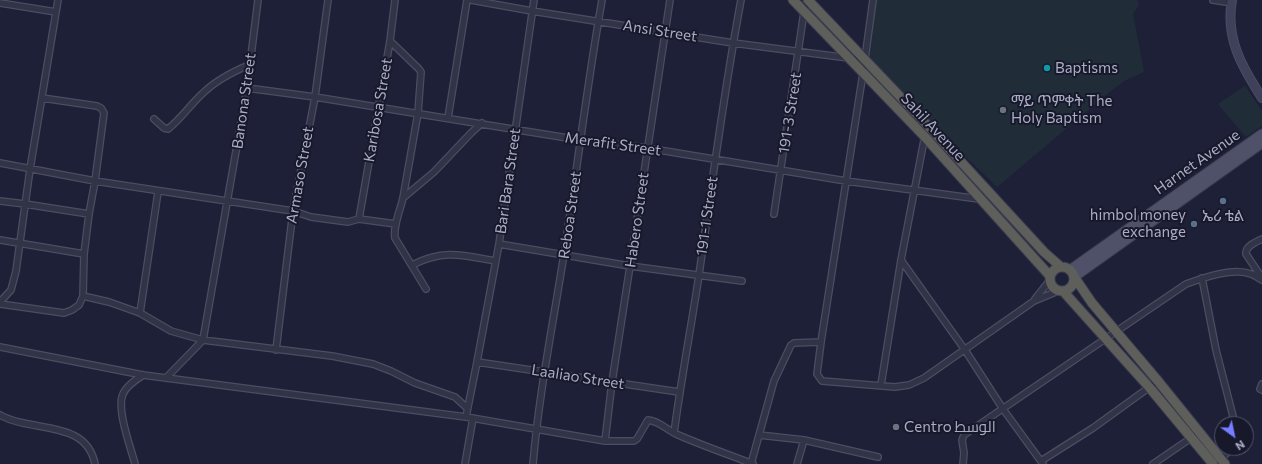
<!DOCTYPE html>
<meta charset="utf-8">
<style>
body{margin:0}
#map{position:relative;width:1262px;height:464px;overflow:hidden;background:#1e2037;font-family:Commissioner,sans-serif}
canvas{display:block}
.north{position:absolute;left:1214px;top:416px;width:40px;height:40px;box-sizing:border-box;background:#17192b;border:1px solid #525469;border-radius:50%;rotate:147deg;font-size:11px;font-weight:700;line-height:16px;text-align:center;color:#abacc5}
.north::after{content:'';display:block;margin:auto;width:14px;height:18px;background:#767dfe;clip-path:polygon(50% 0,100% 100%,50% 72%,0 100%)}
</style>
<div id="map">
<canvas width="1262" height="464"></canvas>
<div class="north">N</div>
</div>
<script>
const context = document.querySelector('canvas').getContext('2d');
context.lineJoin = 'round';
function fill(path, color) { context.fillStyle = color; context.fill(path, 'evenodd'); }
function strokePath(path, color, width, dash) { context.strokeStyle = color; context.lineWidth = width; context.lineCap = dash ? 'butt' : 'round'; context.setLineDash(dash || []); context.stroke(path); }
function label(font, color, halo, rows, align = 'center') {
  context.font = font + ' Commissioner,Cairo,"Noto Sans Ethiopic",sans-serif'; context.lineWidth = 4; context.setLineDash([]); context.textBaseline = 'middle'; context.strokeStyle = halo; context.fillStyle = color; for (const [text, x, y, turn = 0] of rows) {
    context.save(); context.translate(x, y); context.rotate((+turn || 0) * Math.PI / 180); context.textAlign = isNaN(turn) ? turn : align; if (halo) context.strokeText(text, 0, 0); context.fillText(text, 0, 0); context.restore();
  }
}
const green = new Path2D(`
 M874,0H1137L1139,5L1133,14L1144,72L1126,80L1112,90L997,187L865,60Z
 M1245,86L1262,111V126L1246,137L1218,104Z`);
const minor = new Path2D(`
 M471,0L532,11L733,43L864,60
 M873,0L863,73L821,342L817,374L822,381L895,387L909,385L924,378L1034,301L1058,291
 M1213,0L1232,3
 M0,3L56,12
 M390,41L419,69L421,72L418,113L403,198L434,172L471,133L482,123
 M247,88L315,97L580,140L647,148L846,181L979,199
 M448,118L467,0
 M154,119L164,128L168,129C181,119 190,105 202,94C215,81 232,72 249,65
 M0,163L95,181L293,211L311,217L348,222L359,219L396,224
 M403,198C400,211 393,226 395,238L426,289
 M0,201L25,204L89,214
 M774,214L804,12L807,0
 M359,219L390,41L395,0
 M1262,239C1256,242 1245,246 1246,254L1262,278
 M0,240L84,254
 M499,244L630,266L742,281
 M901,260L965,350L1003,409L1043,464
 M412,265C444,249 462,255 495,261
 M1202,278L1216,350L1235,424
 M83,296L109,302L140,313L171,331L203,340L332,356L373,364L391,371L415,383L455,397L467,408
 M1035,299L1050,280
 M0,302L11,290L16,271L30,169L58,0
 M0,304L64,313L72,310L79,305L83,296L84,254L89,214L95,181L104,113L101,108L97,106L42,98
 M140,313L158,192
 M0,347L143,375L466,417L605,441H634L637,439L648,420C659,421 666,429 676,434C701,445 727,454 753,464
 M276,350L293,211L315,97L328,0
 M477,362L679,392
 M166,378L203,340L247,88L258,0
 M1262,384L1260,389L1262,390
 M881,385L901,260L925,135
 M0,415C32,433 86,419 95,464
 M466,417L477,362L499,244L534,0
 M674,433C681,380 691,328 699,275C712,183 724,91 741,0
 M759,435L804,440L878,457
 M605,441L612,382L630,266L670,0
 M1220,460L1232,448
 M1041,461L1093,428L1158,381
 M135,464C131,448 116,409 123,394C126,386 136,380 143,375
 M465,464L473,418
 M533,464C539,393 553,324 564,254C577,170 587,85 602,0
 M751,464L774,381L791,345L794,343L821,342
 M797,464L804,440
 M963,464L964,453L962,440L964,435L1186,284C1203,278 1233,267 1251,274C1255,275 1258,278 1262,280
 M1153,464L1191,438L1199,431`);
const secondary = new Path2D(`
 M1232,0C1225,38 1242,67 1262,98`);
const primary = new Path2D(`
 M1070,270L1262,134
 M1074,277L1262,143`);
const trunk = new Path2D(`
 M793,0L924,136L1050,276
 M808,0L930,128L1044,252L1061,267
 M1050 279a12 12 0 1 1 24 0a12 12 0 1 1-24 0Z
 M1075,278L1092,303L1158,381L1225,464
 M1063,291L1149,387L1213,464`);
const markers = [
 [1047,68,4,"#0f9aa8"],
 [1003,110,4,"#6b7280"],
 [1223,201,4,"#5c6f8a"],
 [1194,224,4,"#5c6f8a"],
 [896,427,4,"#6b7280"]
];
const streetNames = [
 ["Ansi Street",660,31,9],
 ["Banona Street",244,101,-82],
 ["Karibosa Street",378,110,-80],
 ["191-3 Street",790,113,-81],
 ["Sahil Avenue",933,127,47],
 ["Merafit Street",613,144,8],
 ["Harnet Avenue",1197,162,-35],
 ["Armaso Street",300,175,-80],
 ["Bari Bara Street",508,181,-82],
 ["Reboa Street",570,215,-82],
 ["191-1 Street",707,216,-82],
 ["Habero Street",637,220,-82],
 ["Laaliao Street",578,377,9]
];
const poiNames = [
 ["Baptisms",1055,68],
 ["ማይ ጥምቀት The",1011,101],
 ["Holy Baptism",1011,118],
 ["himbol money",1186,215,"right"],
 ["exchange",1186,232,"right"],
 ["ኤሪ ቴል",1223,216,"center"],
 ["Centro الوسط",904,427]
];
fill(green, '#202d38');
strokePath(minor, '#4c4d63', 8);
strokePath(secondary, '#4c4d63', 10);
strokePath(primary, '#3b3c51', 11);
strokePath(trunk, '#393a4e', 11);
strokePath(minor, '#313347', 5.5);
strokePath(secondary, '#3f405a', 8);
strokePath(primary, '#4f5168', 9);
strokePath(trunk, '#5e5e5b', 9);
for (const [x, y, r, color] of markers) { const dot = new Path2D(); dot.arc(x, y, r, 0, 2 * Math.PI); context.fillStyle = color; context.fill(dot); strokePath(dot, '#17192b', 1.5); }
label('15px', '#abacc5', '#17192b', streetNames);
label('15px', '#abacc5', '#17192b', poiNames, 'left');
</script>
